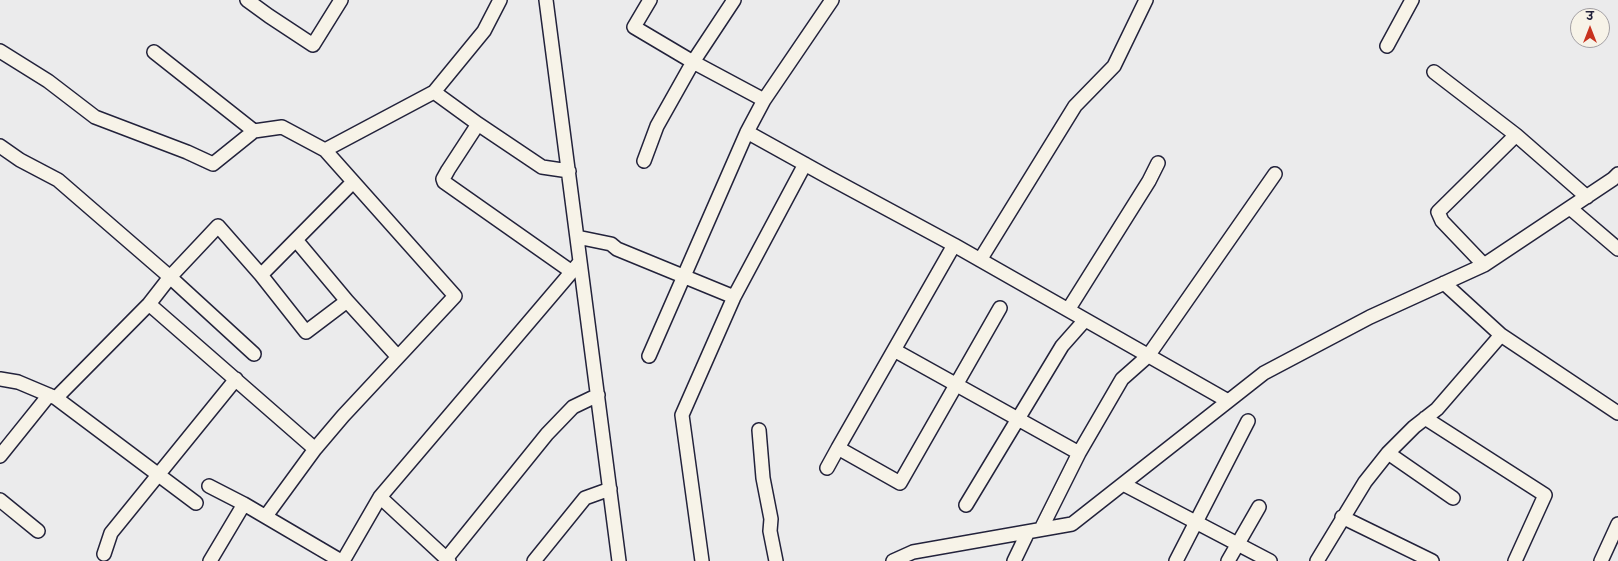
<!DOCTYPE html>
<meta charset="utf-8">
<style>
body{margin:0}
#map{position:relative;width:1618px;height:561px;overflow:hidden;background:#ebebec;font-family:Itim,"Playpen Sans Deva",sans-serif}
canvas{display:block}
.north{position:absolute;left:1570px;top:8px;width:40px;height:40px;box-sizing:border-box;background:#f7f3e8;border:1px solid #a29fa3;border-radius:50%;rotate:0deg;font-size:11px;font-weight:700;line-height:16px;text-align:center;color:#22223b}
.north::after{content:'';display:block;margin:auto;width:14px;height:18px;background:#c8321e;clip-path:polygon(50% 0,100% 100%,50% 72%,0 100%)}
</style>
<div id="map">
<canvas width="1618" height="561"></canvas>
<div class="north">उ</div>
</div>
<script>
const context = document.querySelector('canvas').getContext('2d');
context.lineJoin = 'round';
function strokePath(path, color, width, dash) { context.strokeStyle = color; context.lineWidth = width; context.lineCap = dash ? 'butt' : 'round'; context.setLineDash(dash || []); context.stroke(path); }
const minor = new Path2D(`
 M247,0L269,16L313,45L341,0
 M546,0L619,561
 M1387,46L1412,0
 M0,51L48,81L95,117L187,152L213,164L254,131L282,127L325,150L434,92L484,31L500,0
 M154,52L254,131
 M1434,72L1516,135L1587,197
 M434,92L478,124L542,167L569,171
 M764,100L832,0
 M478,124L448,170L443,179L444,182L572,272
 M747,132L828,177L954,245L1228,401
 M0,146L20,160L58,180L170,277L254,354
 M644,161L657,126L693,62L634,27L650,0
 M353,182L261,275L306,332L347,301L398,357
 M1570,208L1618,249
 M577,237L611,244L617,249L734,297L805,164
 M296,240L347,301
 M954,245L838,448L900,483L1000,308
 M980,260L1075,106L1114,66L1146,0
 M1484,265L1442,221L1438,212L1516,135
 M149,304L315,449
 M1068,310L1149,181L1158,163
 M1501,335L1618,413
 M894,350L1079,453
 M649,356L747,132L764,100L693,62L734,0
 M0,379L18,382L56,398L196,503
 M56,398L149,304L170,277L218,226L261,275
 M1425,418L1545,495L1515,561
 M759,430L763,478L771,519L770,531L776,561
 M1388,453L1453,498
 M0,456L49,395
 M827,468L838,448
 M1123,484L1270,561
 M209,486L244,504
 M380,497L449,561
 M0,500L38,531
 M966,505L1062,346L1085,320
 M266,516L315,449L343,416L455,296L325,150
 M1342,517L1432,561
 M1041,529L1079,453L1122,379L1148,356L1275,174
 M104,554L111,533L236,379
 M446,559L547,434L573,407L598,395
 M210,561L244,504L341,561
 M343,561L380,497L580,262
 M534,561L585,498L610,489
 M702,561L682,415L734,297
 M893,561L913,552L1072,524L1264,373L1370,317L1484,265L1613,179L1618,174
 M1014,561L1028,532
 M1176,561L1248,421
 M1228,561L1259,507
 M1317,561L1365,482L1388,453L1414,427L1437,409L1501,335L1444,283
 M1601,561L1618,524`);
strokePath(minor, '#22223b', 16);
strokePath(minor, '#f7f3e8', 13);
</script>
